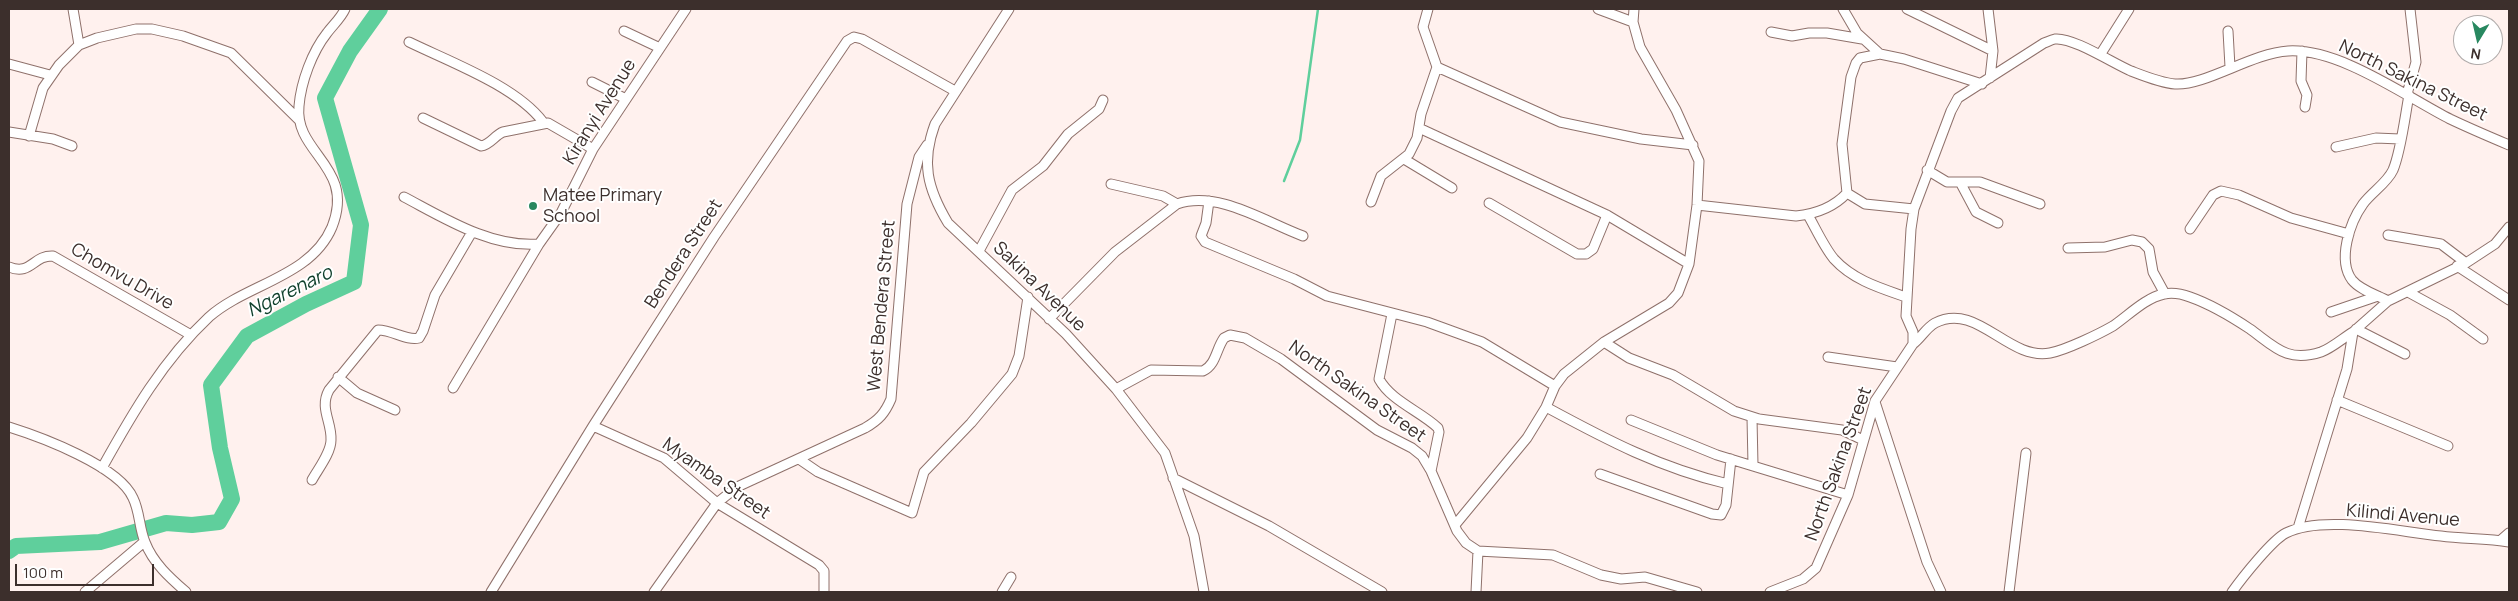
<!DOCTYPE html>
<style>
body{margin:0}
#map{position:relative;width:2518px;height:601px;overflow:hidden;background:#fff1ee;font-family:Manrope,sans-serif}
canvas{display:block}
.frame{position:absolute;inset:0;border:10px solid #3c2f2c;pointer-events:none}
.north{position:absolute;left:2453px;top:15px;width:50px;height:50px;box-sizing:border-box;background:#fff;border:1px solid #b1acab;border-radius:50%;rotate:189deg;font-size:14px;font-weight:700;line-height:20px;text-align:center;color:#3c2f2c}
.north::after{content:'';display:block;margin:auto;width:18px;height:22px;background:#288860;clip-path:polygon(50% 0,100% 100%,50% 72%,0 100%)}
.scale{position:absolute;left:15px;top:564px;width:139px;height:22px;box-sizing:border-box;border:2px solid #3c2f2c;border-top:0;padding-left:6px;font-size:15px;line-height:18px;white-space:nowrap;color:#3c2f2c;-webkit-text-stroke:4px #fff;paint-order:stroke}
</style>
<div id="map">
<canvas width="2518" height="601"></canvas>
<div class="frame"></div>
<div class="north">N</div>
<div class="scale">100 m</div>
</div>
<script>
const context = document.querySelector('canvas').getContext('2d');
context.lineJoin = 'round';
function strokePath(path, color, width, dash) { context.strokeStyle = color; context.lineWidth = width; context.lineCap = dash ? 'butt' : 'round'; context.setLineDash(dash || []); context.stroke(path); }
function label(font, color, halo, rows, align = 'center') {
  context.font = font + ' Manrope,sans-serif'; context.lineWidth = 4; context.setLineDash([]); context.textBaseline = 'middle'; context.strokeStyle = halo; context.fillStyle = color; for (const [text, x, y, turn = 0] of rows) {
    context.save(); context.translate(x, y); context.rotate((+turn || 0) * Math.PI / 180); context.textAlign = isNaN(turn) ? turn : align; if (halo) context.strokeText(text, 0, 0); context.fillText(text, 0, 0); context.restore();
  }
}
const stream = new Path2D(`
 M1284,181L1300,140L1318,9`);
const river = new Path2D(`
 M9,551L16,546L100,542L166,523L192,525L219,522L232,499L220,448L211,385L247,336L306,304L354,282L361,225L325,98L350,51L380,9`);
const minor = new Path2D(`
 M73,9L79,45
 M1009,9L935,124C921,162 927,188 948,223L1066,334L1116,389L1165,453L1194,536L1204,592
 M1598,9L1633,22
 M1843,9L1857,33L1880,54L1904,59L1982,84
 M1907,9L1993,51
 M1988,9L1993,51L1990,78
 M624,31L660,48
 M2228,31L2230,67
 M1771,32L1792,36L1809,33H1827L1862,39
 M409,42C450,62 516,86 543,122
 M2302,51L2301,81L2307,95L2305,107
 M1880,54L1860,58L1856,63L1851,77L1842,144L1847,193L1865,204L1914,209
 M2100,55L2129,9
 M9,64L50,75
 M1437,67L1560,122L1641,139L1693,145
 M592,82L626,99
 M2407,94L2416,62L2410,9
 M423,118L481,146C490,145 495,135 503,132L548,123L593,149
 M1419,128L1607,215L1689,264
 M9,132L53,139L72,146
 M29,136L43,88L59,65L79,45L97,38L136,29H152L183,36L231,53L299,120
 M2336,147L2376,138L2400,139
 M1404,159L1452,188
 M1927,170L1947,182H1980L2040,204
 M1960,182L1976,212L1998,223
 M1111,184L1163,196L1177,204
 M404,197C444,218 491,248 539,244
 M1209,201L1206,223L1201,236L1205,242L1294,279L1327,296L1427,322L1482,342L1555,386
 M1371,202L1381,176L1409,154L1417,138L1421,114L1437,67L1423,27L1428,9
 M1489,203L1577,254H1586L1593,249L1607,215
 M1697,205L1796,216C1815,214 1834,207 1847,193
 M1808,215C1816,229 1824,247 1834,259C1853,280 1880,288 1906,297
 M2190,229L2213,195L2221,191L2239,195L2291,218L2349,234
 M2388,235L2441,244L2466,263
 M2068,248L2105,247L2132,240L2142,242L2149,249L2153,272L2165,294
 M979,251L1012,190L1043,166L1068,134L1099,109L1103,100
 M2457,266L2509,300
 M9,267C31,276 33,255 53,256L191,335
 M2408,292L2450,315L2483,339
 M2388,301C2377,295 2360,290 2352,280C2337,260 2350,222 2363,204C2372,192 2387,183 2393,170C2401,151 2405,116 2409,95
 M2331,312L2378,296
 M1392,314L1379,379C1391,401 1420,411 1438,428L1439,432L1431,471
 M1049,319L1115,252L1177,204C1218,190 1265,222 1303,236
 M2356,329L2405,354
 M1604,342L1629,358L1673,375L1734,411L1759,419L1842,430L1863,440
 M1913,344C1921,338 1926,328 1935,323C1977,301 2008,361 2050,353C2066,350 2099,334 2113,326C2129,315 2145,298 2164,294C2173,292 2182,294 2190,297C2210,304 2232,317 2250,329C2275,347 2287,363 2321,352C2332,348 2343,338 2353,332
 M1828,357L1897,367
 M338,377L357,393L395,410
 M453,388L539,244L561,213L593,149L686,9
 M1116,389L1151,370L1203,371C1216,365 1216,349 1224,338L1230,335L1245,338L1281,359L1377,430L1412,448L1422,456L1431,471L1457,531L1466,543L1478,551L1553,555L1601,575L1621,579L1645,577L1697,592
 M2337,400L2448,446
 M1875,402L1927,562L1941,592
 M1546,407C1607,440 1660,468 1728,484
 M1752,418L1753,465
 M1631,420L1717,455L1848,495
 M593,426L664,458L717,503L819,565L824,571V592
 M9,427C41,437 119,466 133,498C140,512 139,528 145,542C153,563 170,578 186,592
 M799,459L818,472L912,513L924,472L971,423L1012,374L1019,356L1028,297
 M102,468C132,414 163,360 209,317C246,284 311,277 332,227C356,166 294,154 299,106C301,82 312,52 327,33C333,25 341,18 345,9
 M1600,474L1712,514L1721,515L1726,505L1731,459
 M1173,478L1269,526L1382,592
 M312,480C318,469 331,453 331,440C332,422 319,408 329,390L378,330C393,330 406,341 419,338L423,331L435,295L472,232
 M1455,525L1527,438L1546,407L1555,386L1564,374L1604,342L1669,303L1678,293L1689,264L1697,205L1699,161L1676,110L1640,47L1633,22L1634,9
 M2298,528L2347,369L2353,332L2388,301L2466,263L2495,244L2509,227
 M2501,540L2509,533
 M85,592L144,542
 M491,592L593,426L714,237L847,41L854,37L862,39L955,91
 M654,592L717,503L737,487L865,428C879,420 885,413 891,399L907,204L919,157L927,145
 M1002,592L1011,577
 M1476,592L1478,551
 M1770,592L1803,579L1816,568L1848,495L1875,401L1913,344V332L1906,316L1911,229L1914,209L1951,111L1958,98L2044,43C2047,42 2051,40 2055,39C2073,37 2114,64 2131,71C2144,76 2161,83 2175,84C2205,86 2252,53 2288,51C2339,48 2405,96 2450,119C2469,128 2490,137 2509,145
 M2009,592L2026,453
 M2232,592C2242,578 2272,540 2286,533C2324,514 2399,532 2441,536C2463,539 2487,538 2509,542`);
const markers = [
 [533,206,5,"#288860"]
];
const streetNames = [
 ["North Sakina Street",2413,81,26],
 ["Kiranyi Avenue",600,112,-58],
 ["Bendera Street",684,254,-57],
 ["Chomvu Drive",122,277,30],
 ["Sakina Avenue",1039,287,44],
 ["West Bendera Street",882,306,-85],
 ["North Sakina Street",1357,392,35],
 ["North Sakina Street",1839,464,-70],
 ["Myamba Street",716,479,35],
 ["Kilindi Avenue",2403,516,5]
];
const poiNames = [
 ["Matee Primary",543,196],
 ["School",543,217]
];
const waterNames = [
 ["Ngarenaro",290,292,-26]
];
strokePath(stream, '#5fcf9c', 2.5);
strokePath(river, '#5fcf9c', 16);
strokePath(minor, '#8f716b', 11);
strokePath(minor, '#fff', 9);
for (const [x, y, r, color] of markers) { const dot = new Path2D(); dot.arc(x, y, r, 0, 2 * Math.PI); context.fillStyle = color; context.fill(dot); strokePath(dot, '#fff', 2); }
label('18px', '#3c2f2c', '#fff', streetNames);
label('18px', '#3c2f2c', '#fff', poiNames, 'left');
label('italic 19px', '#0f3f2b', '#fff', waterNames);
</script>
